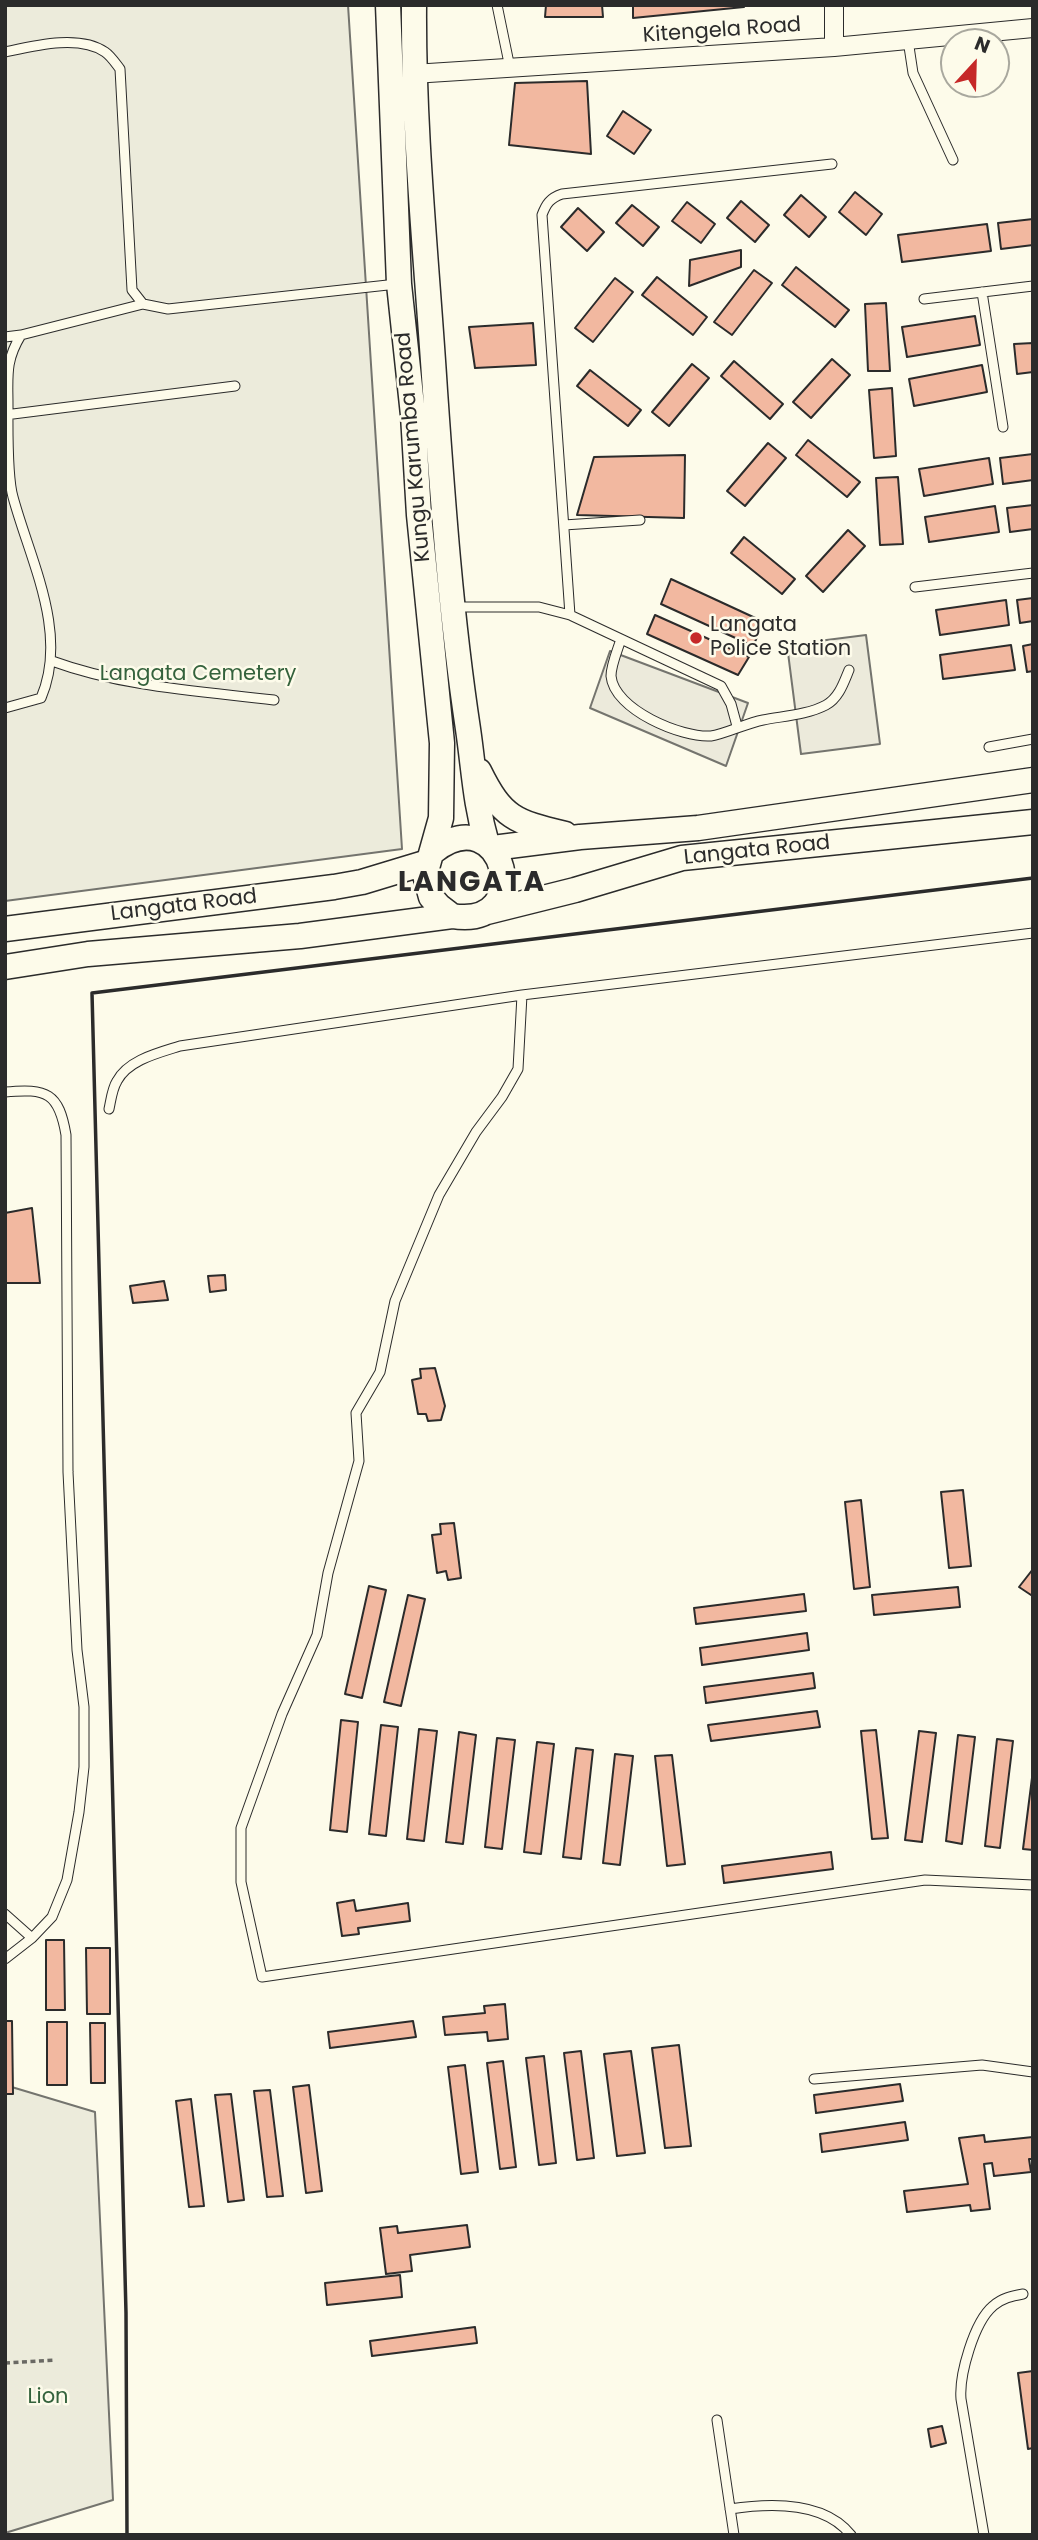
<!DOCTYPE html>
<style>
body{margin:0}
#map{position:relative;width:1038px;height:2540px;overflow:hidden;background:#fdfbea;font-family:Poppins,sans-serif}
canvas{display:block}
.frame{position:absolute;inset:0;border:7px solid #2b2b2b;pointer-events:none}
.north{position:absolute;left:940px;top:28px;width:70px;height:70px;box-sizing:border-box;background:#fdfbea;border:2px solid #a9a89e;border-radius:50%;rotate:22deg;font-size:19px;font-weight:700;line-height:28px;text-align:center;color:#2b2b2b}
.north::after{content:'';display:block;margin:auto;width:24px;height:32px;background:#c62828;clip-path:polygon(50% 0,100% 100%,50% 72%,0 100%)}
</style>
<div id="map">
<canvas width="1038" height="2540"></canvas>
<div class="frame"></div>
<div class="north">N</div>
</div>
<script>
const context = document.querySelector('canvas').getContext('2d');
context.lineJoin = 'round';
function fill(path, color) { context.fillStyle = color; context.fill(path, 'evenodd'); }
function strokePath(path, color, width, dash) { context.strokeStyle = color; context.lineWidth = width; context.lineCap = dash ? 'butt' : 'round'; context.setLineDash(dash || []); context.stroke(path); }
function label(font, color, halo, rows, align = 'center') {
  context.font = font + ' Poppins,sans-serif'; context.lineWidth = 5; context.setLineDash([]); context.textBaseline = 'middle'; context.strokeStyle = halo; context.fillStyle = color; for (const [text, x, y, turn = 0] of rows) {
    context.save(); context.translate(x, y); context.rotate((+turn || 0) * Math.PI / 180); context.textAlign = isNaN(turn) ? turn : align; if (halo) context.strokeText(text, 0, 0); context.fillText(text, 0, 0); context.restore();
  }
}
const green = new Path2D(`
 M5,5H348L402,849L5,901Z
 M5,2085L95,2112L113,2500L5,2533Z`);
const parking = new Path2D(`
 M866,635L880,744L801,754L787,645Z
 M610,651L748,703L726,766L590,708Z`);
const building = new Path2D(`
 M546,5H602L603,17H545Z
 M633,5H743L744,7L633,18Z
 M587,81L591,154L509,145L515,83Z
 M623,111L651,130L634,154L607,136Z
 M855,192L882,214L866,235L839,212Z
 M801,195L826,217L809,237L784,215Z
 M741,201L769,225L755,242L727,218Z
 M687,202L715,224L701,243L672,221Z
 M632,205L659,227L643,246L616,223Z
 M578,208L604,232L587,251L561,227Z
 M1033,219V245L1001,249L998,223Z
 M987,224L991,251L902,262L898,235Z
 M741,250V267L689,286L690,260Z
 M796,267L849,310L835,327L782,285Z
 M754,270L772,283L732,335L714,322Z
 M657,277L707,317L693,335L642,295Z
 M615,278L633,292L593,342L575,328Z
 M886,303L890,371H868L865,304Z
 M975,316L980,345L907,357L902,327Z
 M533,323L536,365L475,368L469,327Z
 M1033,343V372L1017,374L1014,344Z
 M832,359L850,375L811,418L793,402Z
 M734,361L783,404L770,419L721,376Z
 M692,364L709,378L669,426L652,412Z
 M982,365L987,392L914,406L909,379Z
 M590,370L641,410L628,426L577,386Z
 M892,388L896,456L874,458L869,390Z
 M808,440L860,482L847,497L796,455Z
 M768,443L786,458L745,506L727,491Z
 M1033,454V480L1003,484L1000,458Z
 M685,455L684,518L577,515L594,457Z
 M989,458L993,484L924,496L919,469Z
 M898,477L903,544L880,545L876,478Z
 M1033,505V529L1010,532L1007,508Z
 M995,506L999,532L929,542L925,517Z
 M848,530L865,546L823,592L806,576Z
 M744,537L795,579L782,594L731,553Z
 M671,579L764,622L753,646L661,604Z
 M1033,598V621L1020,623L1017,600Z
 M1006,600L1009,625L940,635L936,610Z
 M655,615L749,657L738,675L647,634Z
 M1033,644V671L1027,672L1023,646Z
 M1011,645L1015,670L943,679L940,655Z
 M32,1208L40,1283H5V1213Z
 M225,1275L226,1290L210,1292L208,1276Z
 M164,1281L168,1300L133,1303L130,1286Z
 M435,1368L445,1406L441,1420L428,1421L426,1414H418L412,1380L421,1378L420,1369Z
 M963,1490L971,1566L949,1568L941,1492Z
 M861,1500L870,1587L854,1589L845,1502Z
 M454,1523L461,1578L448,1580L446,1571L437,1573L432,1535L441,1534L440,1524Z
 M1033,1569V1593L1031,1595L1019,1587Z
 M369,1586L386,1590L362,1698L345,1694Z
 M958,1587L960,1607L874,1615L872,1595Z
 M804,1594L806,1611L696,1624L694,1608Z
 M408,1595L425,1599L401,1706L384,1702Z
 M807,1633L809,1650L702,1665L700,1648Z
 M813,1673L815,1688L706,1703L704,1687Z
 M817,1711L820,1727L711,1741L708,1725Z
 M341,1720L358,1722L347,1832L330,1830Z
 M381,1725L398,1727L386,1836L369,1834Z
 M419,1729L437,1731L424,1841L407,1839Z
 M876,1730L888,1838L872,1839L861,1731Z
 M919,1731L936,1733L922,1842L905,1840Z
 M459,1732L476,1735L463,1844L446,1842Z
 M958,1735L975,1737L962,1844L946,1841Z
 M497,1738L515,1740L502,1849L485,1847Z
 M997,1739L1013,1741L1000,1848L985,1846Z
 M537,1742L554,1744L541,1854L524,1852Z
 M576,1748L593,1750L581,1859L563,1857Z
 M615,1754L633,1756L620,1865L603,1863Z
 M672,1755L685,1864L667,1866L655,1756Z
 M1033,1770V1850L1023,1849Z
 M831,1852L833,1869L724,1883L722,1866Z
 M354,1900L356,1911L408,1903L410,1921L358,1928L359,1934L342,1936L337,1903Z
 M46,1940H64L65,2010H46Z
 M86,1948H110V2014H87Z
 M505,2004L508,2039L488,2041L487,2032L445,2035L443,2017L485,2013L484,2006Z
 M5,2021H12L13,2094H5Z
 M413,2021L416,2037L330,2048L328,2032Z
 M47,2022H67V2085H47Z
 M90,2023H105V2083H91Z
 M679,2045L691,2146L665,2148L652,2048Z
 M581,2051L594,2158L577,2160L564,2053Z
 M631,2051L645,2153L617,2156L604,2054Z
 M544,2056L556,2163L539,2165L526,2058Z
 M503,2061L516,2167L500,2169L487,2063Z
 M465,2065L478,2172L461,2174L448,2067Z
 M900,2084L903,2101L816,2113L814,2095Z
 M309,2085L322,2191L306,2193L293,2087Z
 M270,2090L283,2196L267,2197L254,2091Z
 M231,2094L244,2200L228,2202L215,2095Z
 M191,2099L204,2206L189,2207L176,2101Z
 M905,2122L908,2140L822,2152L820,2134Z
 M984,2135L985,2142L1033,2137V2159H1029L1031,2172L994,2176L992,2163L984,2164L990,2209L971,2211L970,2205L907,2212L904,2191L968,2184L959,2138Z
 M467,2225L470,2247L410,2255L412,2271L386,2274L380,2228L397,2226L398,2233Z
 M400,2275L402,2297L327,2305L325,2283Z
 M475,2327L477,2343L372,2356L370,2341Z
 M1033,2371V2448L1028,2449L1018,2373Z
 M942,2426L946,2443L931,2447L928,2429Z`);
const path = new Path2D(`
 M5,2363L55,2360`);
const lane = new Path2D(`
 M497,5L510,68
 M908,40L913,73L953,160
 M5,52C33,46 79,34 105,52C111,56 116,64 120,69L132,290L143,304L168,309L397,284
 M982,292L1003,427
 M924,299L1033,286
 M5,337L21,335
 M5,415L235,386
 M564,525L640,520
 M915,587L1033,573
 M453,607H539L570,615L721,686L731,704L737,726
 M570,615L542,215C546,204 550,198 562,194L832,164
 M621,639C618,649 611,665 611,676C614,710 682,738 711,736C725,734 747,723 763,720C783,716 807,715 826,705C839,698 844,682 849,670
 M52,661C123,687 199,691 274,700
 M5,708L41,698C69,633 30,560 13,497C7,476 8,429 8,406C8,376 5,361 21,335L143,304
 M989,747L1033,739
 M522,995L518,1069L502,1097L476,1132L439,1195L395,1301L380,1372L356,1413L359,1461L328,1573L317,1635L282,1714L241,1828V1882L262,1977L925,1880L1033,1885
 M5,1092C47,1088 59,1093 66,1135L68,1472L77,1650L84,1707V1767L79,1812L67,1880L52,1917L32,1938L5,1959
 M109,1109C111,1100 112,1089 117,1081C128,1060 158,1053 180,1046L522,995L1033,933
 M5,1914L32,1938
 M814,2079L982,2065L1033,2072
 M717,2420L734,2535
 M730,2509C769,2503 824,2501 851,2535
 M984,2535L961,2399C959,2375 974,2322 993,2306C1002,2298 1012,2296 1023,2294`);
const street = new Path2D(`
 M834,47V5
 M413,74L834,47L1033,28`);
const secondary = new Path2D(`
 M388,5L399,284L413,415L419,515L442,743L441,818L425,875L431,897L439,906L452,916
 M414,5C413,134 427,263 435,391C443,505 451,617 468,729C474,770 475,803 487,844
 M479,771C502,818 515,822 565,834
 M493,848L580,837L698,828L1033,780
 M487,912L575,890L682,858L1033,822
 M5,929L334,887L362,882L428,862
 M5,967L88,954L300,936L452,916C538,930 504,796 434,851`);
const wall = new Path2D(`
 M127,2535L126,2313L92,993L1033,878`);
const markers = [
 [696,638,7,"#c62828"]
];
const streetNames = [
 ["Kitengela Road",722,31,-4],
 ["Kungu Karumba Road",414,447,-95],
 ["Langata Road",757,851,-6],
 ["Langata Road",184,906,-7]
];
const poiNames = [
 ["Langata",710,626],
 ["Police Station",710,650]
];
const parkNames = [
 ["Langata Cemetery",198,675],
 ["Lion",48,2398]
];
const districtNames = [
 ["LANGATA",472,884]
];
fill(green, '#ecebdb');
strokePath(green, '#74746e', 2);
fill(parking, '#eceadb');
strokePath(parking, '#74746e', 2);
fill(building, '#f2b8a0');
strokePath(building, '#2b2b2b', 2);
strokePath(lane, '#2b2b2b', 11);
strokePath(street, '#2b2b2b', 20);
strokePath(secondary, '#2b2b2b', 27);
strokePath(path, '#6a6964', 3.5, [5, 3.5]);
strokePath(lane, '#fdfbea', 9);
strokePath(street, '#fdfbea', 18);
strokePath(secondary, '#fdfbea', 24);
strokePath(wall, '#2b2b2b', 3.5);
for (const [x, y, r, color] of markers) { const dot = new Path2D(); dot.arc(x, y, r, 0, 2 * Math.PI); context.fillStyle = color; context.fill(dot); strokePath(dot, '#fdfbea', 2.5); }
label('21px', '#2b2b2b', '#fdfbea', streetNames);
label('21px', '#2b2b2b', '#fdfbea', poiNames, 'left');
label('21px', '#34623c', '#fdfbea', parkNames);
context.letterSpacing = '2px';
label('bold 28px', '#2b2b2b', '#fdfbea', districtNames);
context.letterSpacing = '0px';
</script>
